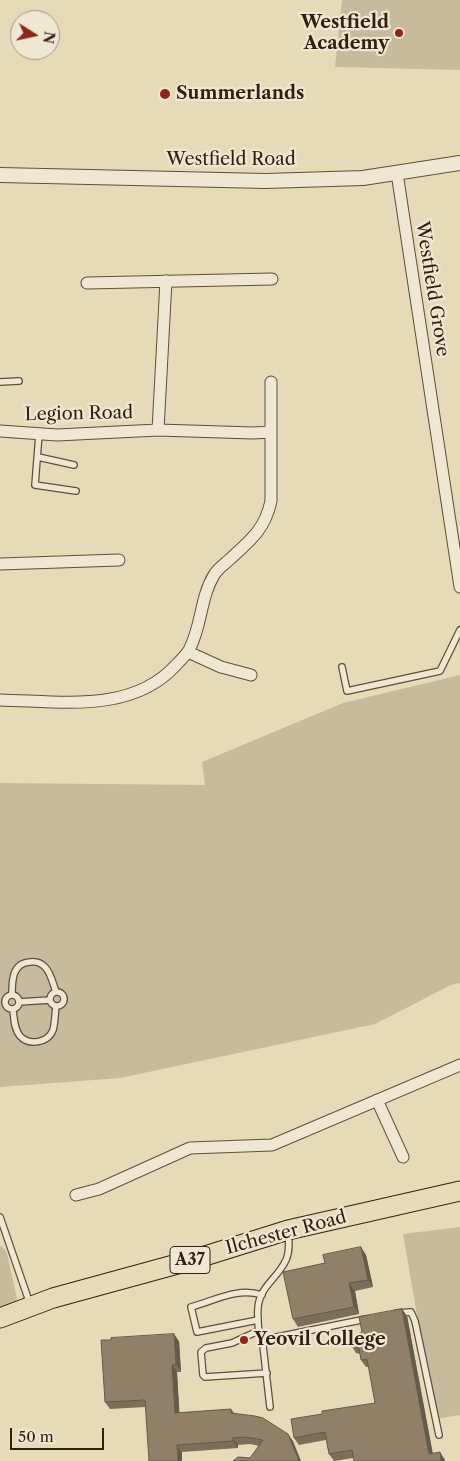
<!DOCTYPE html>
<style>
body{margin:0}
#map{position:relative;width:460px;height:1461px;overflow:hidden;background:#e7dab9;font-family:"Libre Caslon Text",serif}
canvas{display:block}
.north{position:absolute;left:10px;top:10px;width:50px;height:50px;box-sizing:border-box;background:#efe7d2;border:1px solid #a49784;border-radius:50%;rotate:100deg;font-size:14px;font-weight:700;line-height:20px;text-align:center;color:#331f0e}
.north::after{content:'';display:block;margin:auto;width:18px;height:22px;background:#8f2418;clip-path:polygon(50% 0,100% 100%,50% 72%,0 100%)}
.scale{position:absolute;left:10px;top:1428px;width:94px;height:22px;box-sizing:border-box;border:2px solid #331f0e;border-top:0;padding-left:6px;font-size:15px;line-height:18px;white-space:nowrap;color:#331f0e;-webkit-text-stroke:4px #efe7d2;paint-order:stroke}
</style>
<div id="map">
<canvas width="460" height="1461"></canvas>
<div class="north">N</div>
<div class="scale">50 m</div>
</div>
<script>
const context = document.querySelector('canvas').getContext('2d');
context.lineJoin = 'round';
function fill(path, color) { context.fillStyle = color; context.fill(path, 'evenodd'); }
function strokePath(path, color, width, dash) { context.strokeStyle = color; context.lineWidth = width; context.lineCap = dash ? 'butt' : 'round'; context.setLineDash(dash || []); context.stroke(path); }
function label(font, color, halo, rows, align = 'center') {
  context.font = font + ' "Libre Caslon Text",serif'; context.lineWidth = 4.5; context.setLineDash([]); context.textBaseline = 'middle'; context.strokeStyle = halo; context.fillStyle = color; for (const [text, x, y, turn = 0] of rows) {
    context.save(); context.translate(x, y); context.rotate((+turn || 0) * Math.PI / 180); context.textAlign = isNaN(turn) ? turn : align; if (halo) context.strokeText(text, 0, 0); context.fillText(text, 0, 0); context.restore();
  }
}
const green = new Path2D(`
 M342,0H460V70L335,67Z
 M460,675V983L451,985L375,1024L120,1078L0,1087V783L205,785L202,762L343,703Z
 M460,1227V1415L435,1419L403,1234Z
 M2,1246L7,1253L17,1299L15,1304L0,1311V1247Z`);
const service = new Path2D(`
 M0,382L19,381
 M39,434L35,485L76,491
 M38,457L74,465
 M342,667L347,691L440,671L460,630
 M50 999a7 7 0 1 1 14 0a7 7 0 1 1-14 0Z
 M5 1002a7 7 0 1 1 14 0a7 7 0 1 1-14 0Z
 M12,995C12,981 12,963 30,962C36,961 41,963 45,967C51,973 53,984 56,992
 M19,1002L50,1000
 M13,1010C14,1018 14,1029 20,1036C29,1046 48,1043 53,1030C55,1023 55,1014 56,1006
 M0,1217L30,1304
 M288,1232C289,1241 290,1251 286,1260C276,1282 255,1287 258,1318C258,1326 258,1330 262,1337L272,1338L366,1319
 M397,1313L411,1312L415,1321L439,1435
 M258,1320L197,1332L191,1307C214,1301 237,1287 262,1295
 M258,1331L232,1343L206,1348L201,1352L203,1375L205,1377L267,1373
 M262,1337L270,1407`);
const minor = new Path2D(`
 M397,173L460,587
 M87,283L272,279
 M158,430L166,281
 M0,431L57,435L158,430L253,433L270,432
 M0,564L119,560
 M188,652L221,667L251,675
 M0,700C59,701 132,714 176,665C181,660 186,655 189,650C202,626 200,598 214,575C218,568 225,564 230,559C251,540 265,529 271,501V382
 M377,1100L403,1157
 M76,1195L99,1189L190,1148L272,1145L460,1065`);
const tertiary = new Path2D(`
 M0,175L266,181L363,178L460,163`);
const trunk = new Path2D(`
 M0,1318L53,1298L192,1260L288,1230L460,1191`);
const wall = new Path2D(`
 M366,1255L373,1287L355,1291L359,1314L298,1327L293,1319Z
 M402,1309L407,1316L433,1454L445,1460L353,1458L334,1461L329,1454L326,1440L299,1445L294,1438L375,1403L369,1367H366L361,1360L360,1354L356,1353L351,1345L362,1332Z
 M179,1341L181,1372H177L179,1413L231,1409L234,1413L293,1441L250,1458L259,1446L250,1444L238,1445V1448L182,1452L145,1407L110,1409L105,1402Z`);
const shadedWall = new Path2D(`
 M361,1247L366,1255L373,1287L368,1280Z
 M349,1283L355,1291L359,1314L354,1307Z
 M402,1309L407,1316L434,1461L429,1454Z
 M174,1334L179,1341L181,1372L176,1364Z
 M172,1365L177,1372L180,1421L175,1413Z
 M288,1434L293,1441L301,1461H298Z
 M233,1438L238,1445V1448L233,1441Z
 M177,1445L182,1452V1461H178Z
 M440,1452L445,1460V1461H441Z`);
const building = new Path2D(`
 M361,1247L368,1280L349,1283L354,1307L293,1319L283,1272L325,1263L323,1255Z
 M402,1309L429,1454L440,1452L441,1461H354L352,1450L329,1454L325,1432L294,1438L291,1419L322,1414V1411L375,1403L367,1359L361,1360L359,1348L351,1345V1337L362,1332L359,1317Z
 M174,1334L176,1364L172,1365L175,1413L231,1409V1413L255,1416L263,1418L288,1434L298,1458V1461H233L238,1457L250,1458L263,1440L245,1437L233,1438V1441L177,1445L178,1461H149L145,1400L105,1402L101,1340H111V1338Z`);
const markers = [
 [399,33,5,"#8f2418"],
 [165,94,6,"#8f2418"],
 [244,1340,5,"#8f2418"]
];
const shields = [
 [190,1260,40]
];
const shieldNames = [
 ["A37",190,1260]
];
const poiNames = [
 ["Westfield",389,23,"right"],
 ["Academy",389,44,"right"],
 ["Summerlands",176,94],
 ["Yeovil College",254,1340]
];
const streetNames = [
 ["Westfield Road",231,160],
 ["Westfield Grove",432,289,81],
 ["Legion Road",79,414,-1],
 ["Ilchester Road",286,1233,-15]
];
fill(green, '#c8ba9c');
strokePath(service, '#604e39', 8);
strokePath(minor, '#604e39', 13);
strokePath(tertiary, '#604e39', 16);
strokePath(trunk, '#331f0e', 21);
strokePath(service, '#efe7d2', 5.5);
strokePath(minor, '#efe7d2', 11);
strokePath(tertiary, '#efe7d2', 14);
strokePath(trunk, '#e7dab9', 19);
fill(wall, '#7d6e59');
fill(shadedWall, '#665a48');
fill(building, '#918067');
strokePath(building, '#665a48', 1);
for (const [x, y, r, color] of markers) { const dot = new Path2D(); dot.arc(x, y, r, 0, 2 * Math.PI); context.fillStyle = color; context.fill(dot); strokePath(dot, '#efe7d2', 2); }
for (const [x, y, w] of shields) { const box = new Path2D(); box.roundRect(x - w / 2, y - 13.5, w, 27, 4); context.fillStyle = '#efe7d2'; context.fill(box); strokePath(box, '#331f0e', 1); }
label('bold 16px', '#331f0e', null, shieldNames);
label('bold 18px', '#331f0e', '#efe7d2', poiNames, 'left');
label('18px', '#331f0e', '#efe7d2', streetNames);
</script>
